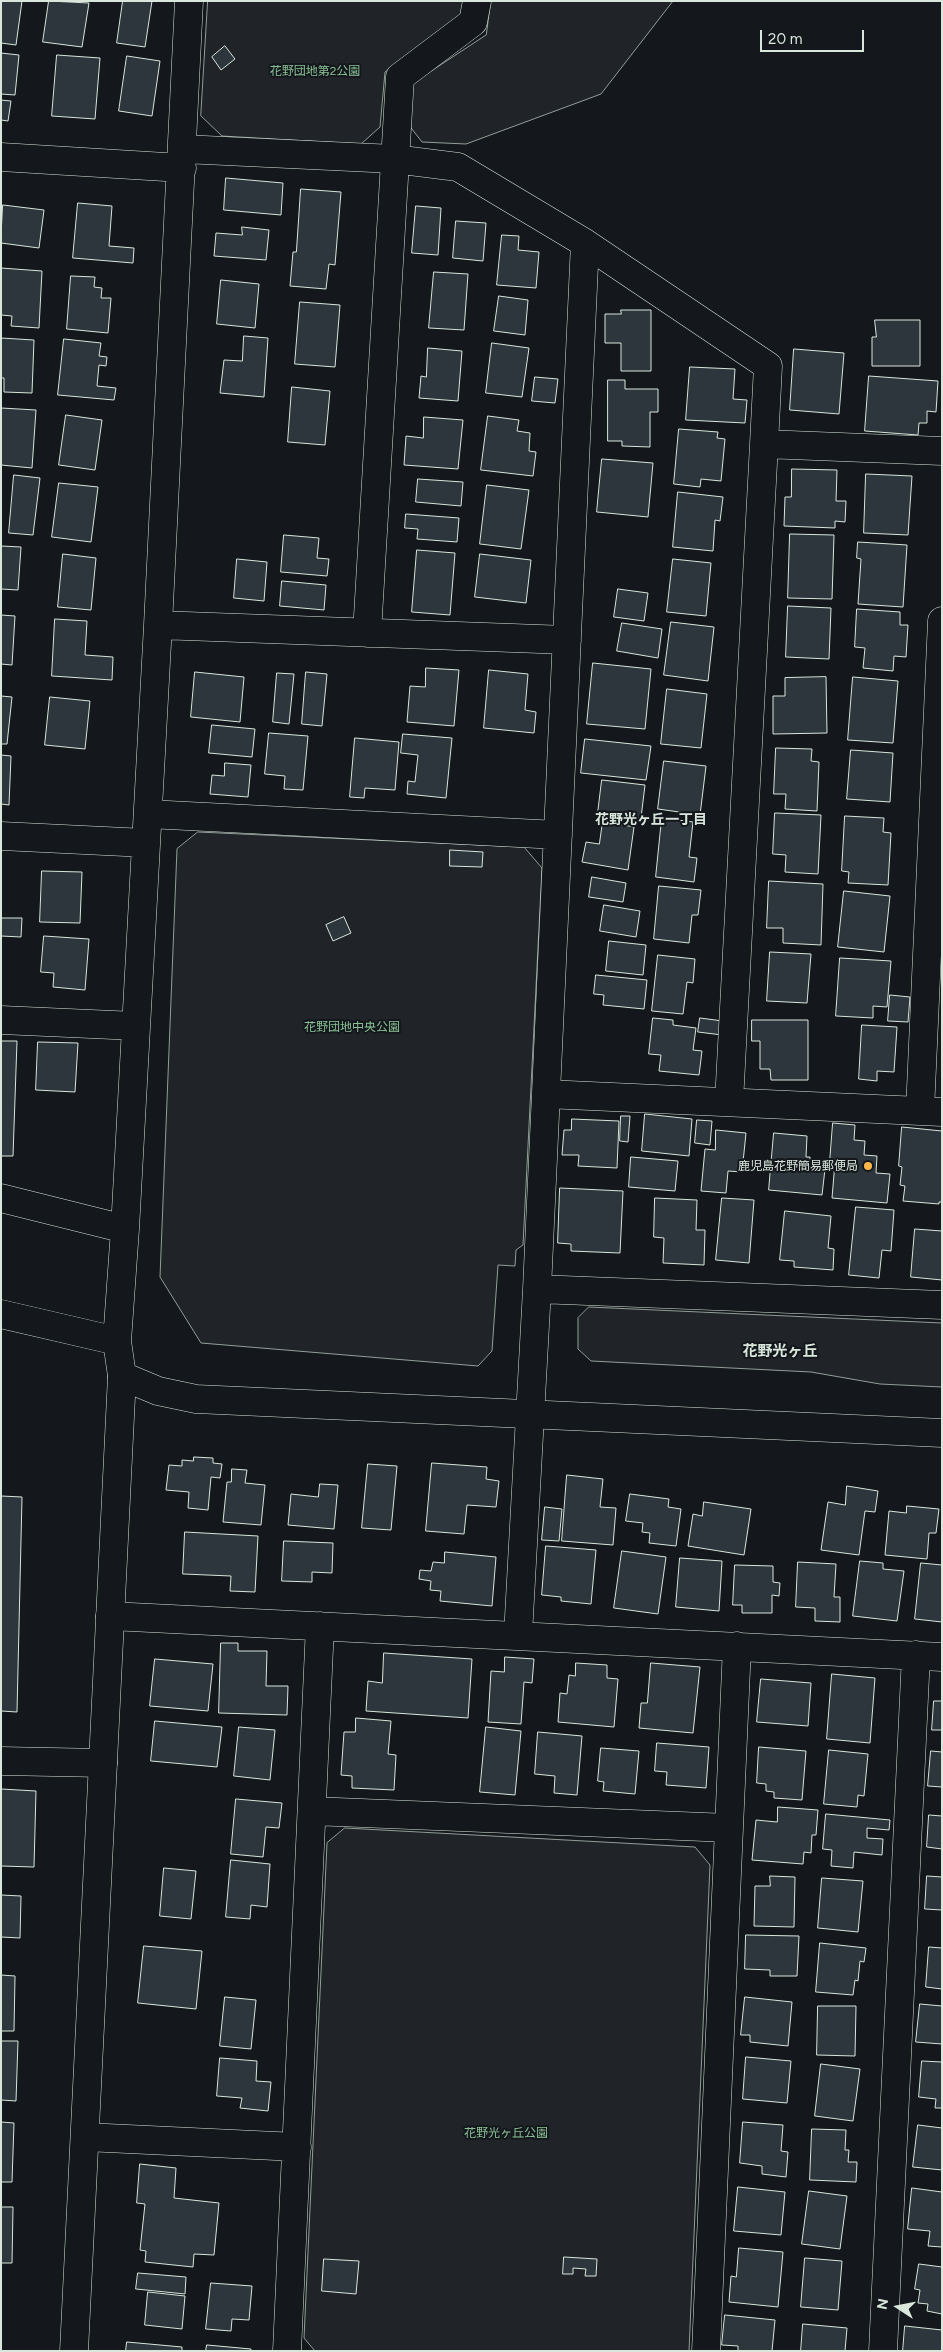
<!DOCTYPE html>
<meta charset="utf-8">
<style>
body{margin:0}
#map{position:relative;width:943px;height:2352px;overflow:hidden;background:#14181c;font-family:Figtree,sans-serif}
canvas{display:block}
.frame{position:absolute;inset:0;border:2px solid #d8e6dc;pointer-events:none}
.north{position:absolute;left:873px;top:2282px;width:50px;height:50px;-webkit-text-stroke:4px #14181c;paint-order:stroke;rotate:281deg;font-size:14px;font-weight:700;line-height:20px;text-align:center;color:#d8e6dc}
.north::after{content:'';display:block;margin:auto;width:18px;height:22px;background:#d8e6dc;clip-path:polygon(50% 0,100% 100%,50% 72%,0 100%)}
.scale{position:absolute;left:760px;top:30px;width:104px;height:22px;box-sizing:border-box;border:2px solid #d8e6dc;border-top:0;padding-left:6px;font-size:15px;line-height:18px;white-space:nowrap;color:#d8e6dc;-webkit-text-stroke:4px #14181c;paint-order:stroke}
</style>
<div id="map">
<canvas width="943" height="2352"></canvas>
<div class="frame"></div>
<div class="north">N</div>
<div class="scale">20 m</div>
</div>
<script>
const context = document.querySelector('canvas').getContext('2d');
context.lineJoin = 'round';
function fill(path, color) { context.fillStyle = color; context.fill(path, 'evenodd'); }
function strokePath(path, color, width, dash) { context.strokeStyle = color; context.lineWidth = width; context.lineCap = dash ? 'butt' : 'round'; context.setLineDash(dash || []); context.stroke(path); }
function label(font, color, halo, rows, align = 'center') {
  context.font = font + ' Figtree,"Noto Sans JP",sans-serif'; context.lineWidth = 4; context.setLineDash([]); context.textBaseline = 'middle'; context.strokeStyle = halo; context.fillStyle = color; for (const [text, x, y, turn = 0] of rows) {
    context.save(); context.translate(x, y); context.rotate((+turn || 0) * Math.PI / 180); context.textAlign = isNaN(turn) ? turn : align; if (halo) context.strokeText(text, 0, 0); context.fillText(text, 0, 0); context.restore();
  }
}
const green = new Path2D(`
 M208,1H463L461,16L385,72L380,127L361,144L222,136L201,116Z
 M491,1H673L601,94L466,144L422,142L408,124L413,83L486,35Z
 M198,832L524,847L542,868L523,1245L516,1250L515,1266L498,1265L492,1351L478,1366L201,1343L160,1277L177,849Z
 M589,1307L942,1323V1387L880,1384L811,1372L591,1361L578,1349V1318Z
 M345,1828L695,1847L710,1865L689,2351H315L304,2338L327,1843Z`);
const building = new Path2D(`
 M1,1H22L16,45L1,43Z
 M49,1L89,3L82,47L43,42Z
 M123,1H152L145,47L117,43Z
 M225,46L235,59L221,70L212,57Z
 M1,53L19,55L15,95L1,94Z
 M57,55L100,58L95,119L52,116Z
 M127,56L160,61L152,116L119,111Z
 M1,100L11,101L8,121L1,120Z
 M226,178L283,183L281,215L224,210Z
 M301,189L341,192L335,265L329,264L326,289L290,286L293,252H296Z
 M78,203L112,206L109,246L134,248L133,263L73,258Z
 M3,205L44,210L39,248L1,243Z
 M416,206L441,208L438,255L412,253Z
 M456,221L486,223L483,261L453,258Z
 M242,227L269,230L266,260L214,256L216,233L242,235Z
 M502,235L519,236L518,250L539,252L536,288L497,285Z
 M1,268L42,271L39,328L11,326L12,316L1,315Z
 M434,272L468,274L464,330L429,328Z
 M71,276L95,277L94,287L102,288L101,298H111L108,333L67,329Z
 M221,280L259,284L255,328L217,324Z
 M499,296L528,300L525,335L494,331Z
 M300,302L340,305L335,367L295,364Z
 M621,310H651V371H621V343H605V314H621Z
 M875,320H920V366H872V337H876Z
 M244,336L268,338L264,397L220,393L224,360L242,361Z
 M1,338L34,340L32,393L4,392V378H1Z
 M64,339L101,343L99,356L107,357L106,366L99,365L97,386L116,388L114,400L58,395Z
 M492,343L529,348L522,397L486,393Z
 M428,348L462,351L458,401L419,398L421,376L426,377Z
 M794,349L844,353L839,414L790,410Z
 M690,367L735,369L733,399L747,400L745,423L686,420Z
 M869,376L938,381L936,412L927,411V423H919L918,435L865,431Z
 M535,377L558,379L555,403L532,401Z
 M608,380H625V389H658V412H650V447L622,446V441H608Z
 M292,387L330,391L325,445L288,442Z
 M1,408L36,410L32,468L1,465Z
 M66,415L102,420L95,470L59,465Z
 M488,416L519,420L517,431L530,433L529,451L536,452L533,476L481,470Z
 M424,417L463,420L458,469L404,465L406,436L423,438Z
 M679,429L718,432L717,438L725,439L721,481L701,479L700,487L674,484Z
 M602,459L653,463L648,517L597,512Z
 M792,469L837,470L836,501H846L845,522L835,521V528L784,526L785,497H791Z
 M866,474L912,476L908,535L864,533Z
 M14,475L40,478L33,535L9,533Z
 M418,479L463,482L461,506L416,502Z
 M59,483L98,487L91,542L52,537Z
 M487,485L529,490L521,549L480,544Z
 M678,492L723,497L720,521L715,520L713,551L673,547Z
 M406,514L459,518L457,542L417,539L418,529L405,528Z
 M790,534L834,535L832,599L788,598Z
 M284,535L319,538L317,558L329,559L327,576L281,572Z
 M858,542L907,545L903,607L858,604L861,559L857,558Z
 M1,546L21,547L18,590L1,589Z
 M417,550L455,553L450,615L412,612Z
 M63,554L96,558L91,610L58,607Z
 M480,554L531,560L526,603L475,597Z
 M237,559L267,562L264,601L234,598Z
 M673,559L711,563L706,616L667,612Z
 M282,581L326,585L324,610L280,606Z
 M618,589L648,593L644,621L614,617Z
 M788,606L831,608L829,659L786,657Z
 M857,609L900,612V625H908L906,657L894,656L893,671L863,668L865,648L855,647Z
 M1,615L15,616L12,665L1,664Z
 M55,619L87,621L85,655L113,657L112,680L52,676Z
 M671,622L714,627L708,681L664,675Z
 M622,623L662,629L658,658L617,651Z
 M593,663L651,669L645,729L587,724Z
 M426,668L459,670L454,726L407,722L410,686L425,687Z
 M489,670L528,674L525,710L536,712L534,733L484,728Z
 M195,672L244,677L240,722L191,717Z
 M306,672L327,674L322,726L302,724Z
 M277,673L294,674L289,724L273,722Z
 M826,677L827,733L773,734V696H785V678Z
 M853,677L898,681L893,743L848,740Z
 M667,689L707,694L701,748L661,744Z
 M1,696L12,697L7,744H1Z
 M50,697L90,701L85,749L45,745Z
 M212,725L255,729L252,757L209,753Z
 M269,733L308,736L303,790L284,789L285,776L265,774Z
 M403,734L452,738L446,798L407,794L408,781L415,782L418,755L401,753Z
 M355,738L399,742L395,790L365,788L364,798L350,797Z
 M585,739L651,746L646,780L581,773Z
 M776,748L812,749L811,761L819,762L817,811L785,809L786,794H774Z
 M851,750L893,753L890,802L847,799Z
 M1,755L11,756L9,805L1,804Z
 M664,761L706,766L700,815L658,809Z
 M225,763L251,765L248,797L210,794L212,775L224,776Z
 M602,780L645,785L641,818L598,813Z
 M775,813L821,815L818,874L785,872L786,855L773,854Z
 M845,816L884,818L883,832L891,833L888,885L848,883L849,872L842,871Z
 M662,818L693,822L689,857L697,858L694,882L656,877Z
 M603,821L634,827L628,870L582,862L586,842L599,844Z
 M450,850L483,852L482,867L450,866Z
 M42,871L82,872L80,923L40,922Z
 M592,877L626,883L623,902L589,897Z
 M769,881L823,884L821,945L783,943V928H767Z
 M659,886L701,890L698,915H692L689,943L654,939Z
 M844,891L890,896L884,952L838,947Z
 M604,905L640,911L636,937L600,931Z
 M344,917L351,933L333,941L326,925Z
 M1,918H22L21,937L1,936Z
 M44,936L89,939L85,990L53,987L54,973L41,972Z
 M609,941L646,945L643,975L606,971Z
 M770,952L811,954L807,1003L767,1001Z
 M658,955L695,959L693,983L687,982L683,1014L652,1011Z
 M840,958L891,961L887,1007L873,1006V1018L836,1016Z
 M596,975L647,980L644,1009L603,1005L604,995L594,994Z
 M890,995L910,997L908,1022L888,1021Z
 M653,1018L673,1020V1025L696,1028L693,1050L702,1051L699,1075L659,1071L661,1055L649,1054Z
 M700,1018L723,1021L722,1035L698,1032Z
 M752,1020H808V1080H771L770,1069H760V1041H752Z
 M862,1025L897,1027L894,1072L877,1071V1081L859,1079Z
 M1,1041H17L13,1156H1Z
 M38,1042L78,1043L75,1092L36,1090Z
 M645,1114L692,1119L689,1156L642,1151Z
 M621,1116H630L628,1142L620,1141Z
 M572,1119L619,1121L617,1168L578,1166L579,1155H562L564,1130H571Z
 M697,1120L712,1121L710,1145L695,1143Z
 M833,1123L855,1125L854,1140L865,1141L864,1155L877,1156L876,1173L890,1174L887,1203L832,1198L835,1162H830Z
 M902,1127L942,1131V1202H939V1204L903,1201L905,1186L900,1185L902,1167L899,1166Z
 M716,1130L746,1133L742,1172L728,1171L726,1193L701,1191L705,1149L715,1150Z
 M774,1133L807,1136L806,1157H810V1168L825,1169L822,1195L769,1190Z
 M631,1157L678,1161L675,1191L629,1187Z
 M560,1188L623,1191L620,1253L571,1251V1244L558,1243Z
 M655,1198L697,1200L696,1230H705L704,1265L663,1263L664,1238L654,1237Z
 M722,1198L754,1200L749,1263L716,1260Z
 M856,1207L894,1210L891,1251L882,1250L879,1278L849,1275Z
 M785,1211L831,1216L828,1248L834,1249L833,1270L794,1267V1261L780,1260Z
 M915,1229L942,1231V1280L911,1277Z
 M194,1457L213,1458V1463L222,1464L220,1478L211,1477L208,1510L188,1508L189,1492L166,1490L169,1465L182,1466V1460L193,1461Z
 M432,1463L487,1467L486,1479L499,1481L496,1507L467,1505L464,1534L426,1531Z
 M368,1464L397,1466L391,1530L362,1528Z
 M232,1469L247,1470L245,1483L265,1485L261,1525L223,1522L227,1482H231Z
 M567,1475L603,1479L600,1507L616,1508L613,1545L562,1541Z
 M320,1484L338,1485L334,1529L288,1525L291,1494L318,1497Z
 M847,1486L878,1491L875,1512L865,1511L859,1555L821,1550L828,1502L845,1505Z
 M630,1494L669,1499L668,1507L681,1509L676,1546L649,1543L650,1533L642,1532L643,1523L626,1521Z
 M1,1496L22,1497L17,1712L1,1711Z
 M704,1502L751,1509L744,1555L688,1546L693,1514L702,1516Z
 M907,1506L939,1509L936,1533H929L927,1559L885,1555L889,1511L906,1513Z
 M545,1507L562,1509L559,1541L542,1540Z
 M185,1532L258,1536L255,1592L230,1591L231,1576L183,1574Z
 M284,1541L333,1543L332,1573L312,1572V1582L282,1581Z
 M546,1546L596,1550L591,1604L561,1601V1597L542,1595Z
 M622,1551L666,1557L658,1614L614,1608Z
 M445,1552L496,1557L492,1606L440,1601L441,1591L430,1590L431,1581L419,1579L420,1570L431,1571L433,1562L444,1563Z
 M680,1558L722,1561L719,1611L676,1607Z
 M860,1561L883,1563V1569L904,1571L897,1621L853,1616Z
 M798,1562L836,1564L834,1597H840V1622L815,1621V1608L796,1607Z
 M921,1563L942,1565V1622L915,1619Z
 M735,1565L773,1566V1582L780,1583L779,1596L772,1595V1613H742V1605H733Z
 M221,1643H238V1651H267L266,1686H288L287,1715L219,1713Z
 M384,1653L472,1659L468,1718L366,1711L368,1681L382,1683Z
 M505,1657L534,1659L532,1683L524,1682L521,1724L488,1722L491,1671L504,1672Z
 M155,1659L213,1664L208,1711L150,1706Z
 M576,1663L607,1665V1678L618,1679L614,1727L558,1722L560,1693L567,1694L569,1675L575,1676Z
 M651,1663L700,1667L693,1733L639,1728L641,1703H647Z
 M832,1674L875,1678L870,1743L827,1739Z
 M761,1679L811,1683L808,1726L757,1722Z
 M934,1701H942V1730H932Z
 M356,1718L391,1721L388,1754L396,1755L394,1790L352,1788V1776L341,1775L344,1732H355Z
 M155,1721L222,1727L217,1767L151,1761Z
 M239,1727L275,1730L270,1780L234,1776Z
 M486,1727L521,1731L515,1795L480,1792Z
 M538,1732L582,1736L577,1795L554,1793L555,1776L535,1774Z
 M657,1743L709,1747L706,1788L666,1785L667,1772L655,1771Z
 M759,1747L806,1751L802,1800L774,1798V1792L766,1791V1784L757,1783Z
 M601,1748L639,1751L635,1794L603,1791L604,1782L598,1781Z
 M829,1750L868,1754L864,1796L858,1795L857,1807L824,1804Z
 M931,1751L942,1752V1787L928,1786Z
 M1,1789L36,1791L34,1867L1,1866Z
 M236,1799L282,1803L279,1828L266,1827L263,1857L231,1854Z
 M778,1807L818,1810L816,1835H812L811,1853L804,1852L803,1864L752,1860L756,1820L777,1822Z
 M826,1814L890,1820L889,1830L867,1828V1838L883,1839L882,1855L854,1852L853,1868L831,1866L832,1850L823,1849Z
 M929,1815L942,1816V1849L927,1847Z
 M231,1860L270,1864L267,1907L251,1905L250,1919L226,1917Z
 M164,1868L196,1871L191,1919L160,1916Z
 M770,1876L795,1877L794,1927L754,1926L755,1886H770Z
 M927,1876L942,1877V1910L925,1909Z
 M822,1878L863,1881L858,1932L818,1928Z
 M1,1895L21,1896L20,1938L1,1937Z
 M746,1935L799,1936L797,1976H770V1970L745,1969Z
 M820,1943L866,1948L864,1962L860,1961L858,1981L855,1980L853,1995L816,1992Z
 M144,1946L202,1951L196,2009L138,2003Z
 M929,1947L942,1948V1989L926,1987Z
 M1,1975L15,1976L14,2031H1Z
 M225,1997L256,2000L251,2049L220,2046Z
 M745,1997L792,2002L788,2046L750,2042V2035H741Z
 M920,2004L942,2006V2044L916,2042Z
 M818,2006H856L855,2056L817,2055Z
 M1,2041H18L16,2101L1,2100Z
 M746,2057L791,2061L787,2103L743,2099Z
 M220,2058L257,2061L256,2081L271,2082L268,2111L240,2108L242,2098L217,2096Z
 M922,2061L942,2062V2108H935L936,2099L919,2097Z
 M821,2064L860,2069L853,2121L815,2116Z
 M1,2122L14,2123L12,2182H1Z
 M743,2122L783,2125L781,2151L788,2152L786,2177L762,2174V2166L740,2163Z
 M918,2125L942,2128V2170L913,2167Z
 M812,2129L846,2130L845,2150H849L848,2162H857L856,2182L810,2180Z
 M140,2164L176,2168L174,2198L219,2203L214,2255L194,2254L193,2267L145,2262L146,2251L140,2250L145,2204L137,2203Z
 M738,2187L785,2192L781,2235L734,2231Z
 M912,2188L942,2192V2247L928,2246L930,2231L908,2229Z
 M809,2191L847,2196L840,2249L802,2244Z
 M1,2207H13L12,2263H1Z
 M739,2248L783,2252L778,2307L729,2302L731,2276L736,2277Z
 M564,2257L597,2259L596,2276H585L586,2269L573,2268V2274H563Z
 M805,2258L842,2261L838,2310L801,2307Z
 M324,2259L359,2261L356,2294L322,2291Z
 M919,2264L942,2267V2314L927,2311L928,2304L918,2303L920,2290L915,2289Z
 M138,2273L186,2277L185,2294L136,2289Z
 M211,2283L252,2286L249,2320L232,2319L231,2331L206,2329Z
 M148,2292L185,2296L182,2329L145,2325Z
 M725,2315L775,2320L772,2351H738V2346L722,2345Z
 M803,2324L847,2328L845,2351H801Z
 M905,2326L942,2330V2351H903Z
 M127,2342L182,2347V2351H126Z
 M207,2345L251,2349V2351H206Z`);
const minor = new Path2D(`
 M183,149L394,159L458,167L585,243L768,366L764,444L942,451
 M1,157L182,168
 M158,625L567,640
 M367,633L400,77L473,22L477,1
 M148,814L558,835
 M1,836L146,843
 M1,1020L136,1026
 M546,1094L942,1112
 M729,1102L764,444
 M920,1111L942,621
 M1,1198L125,1229
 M537,1289L942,1305
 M1,1314L117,1341
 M122,1376L117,1341L125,1229L158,625L189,1
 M110,1616L942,1657
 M518,1635L537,1289L585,243
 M1,1761L103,1763
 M312,1811L729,1828
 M85,2137L297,2147
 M287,2351L320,1626
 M706,2351L737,1646
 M883,2351L916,1655`);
const tertiary = new Path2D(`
 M74,2351L122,1376L158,1391L196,1399L942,1433`);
const markers = [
 [868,1166,5,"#ffb74d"]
];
const parkNames = [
 ["花野団地第2公園",315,71],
 ["花野団地中央公園",352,1027],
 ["花野光ヶ丘公園",506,2133]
];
const poiNames = [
 ["鹿児島花野簡易郵便局",858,1166]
];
const neighbourhoodNames = [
 ["花野光ヶ丘一丁目",651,820]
];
const quarterNames = [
 ["花野光ヶ丘",780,1352]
];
fill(green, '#202428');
strokePath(green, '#939e99', 1);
fill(building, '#2c363c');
strokePath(building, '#d8e6dc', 1);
strokePath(minor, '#d8e6dc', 29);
strokePath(tertiary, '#d8e6dc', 29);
strokePath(minor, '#14181c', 28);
strokePath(tertiary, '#14181c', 28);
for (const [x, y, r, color] of markers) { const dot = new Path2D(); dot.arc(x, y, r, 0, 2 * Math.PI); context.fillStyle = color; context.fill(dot); strokePath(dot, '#14181c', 2); }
label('12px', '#8ac095', '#14181c', parkNames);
label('12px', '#d8e6dc', '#14181c', poiNames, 'right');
label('bold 14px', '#d8e6dc', '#14181c', neighbourhoodNames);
label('bold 15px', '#d8e6dc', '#14181c', quarterNames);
</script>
